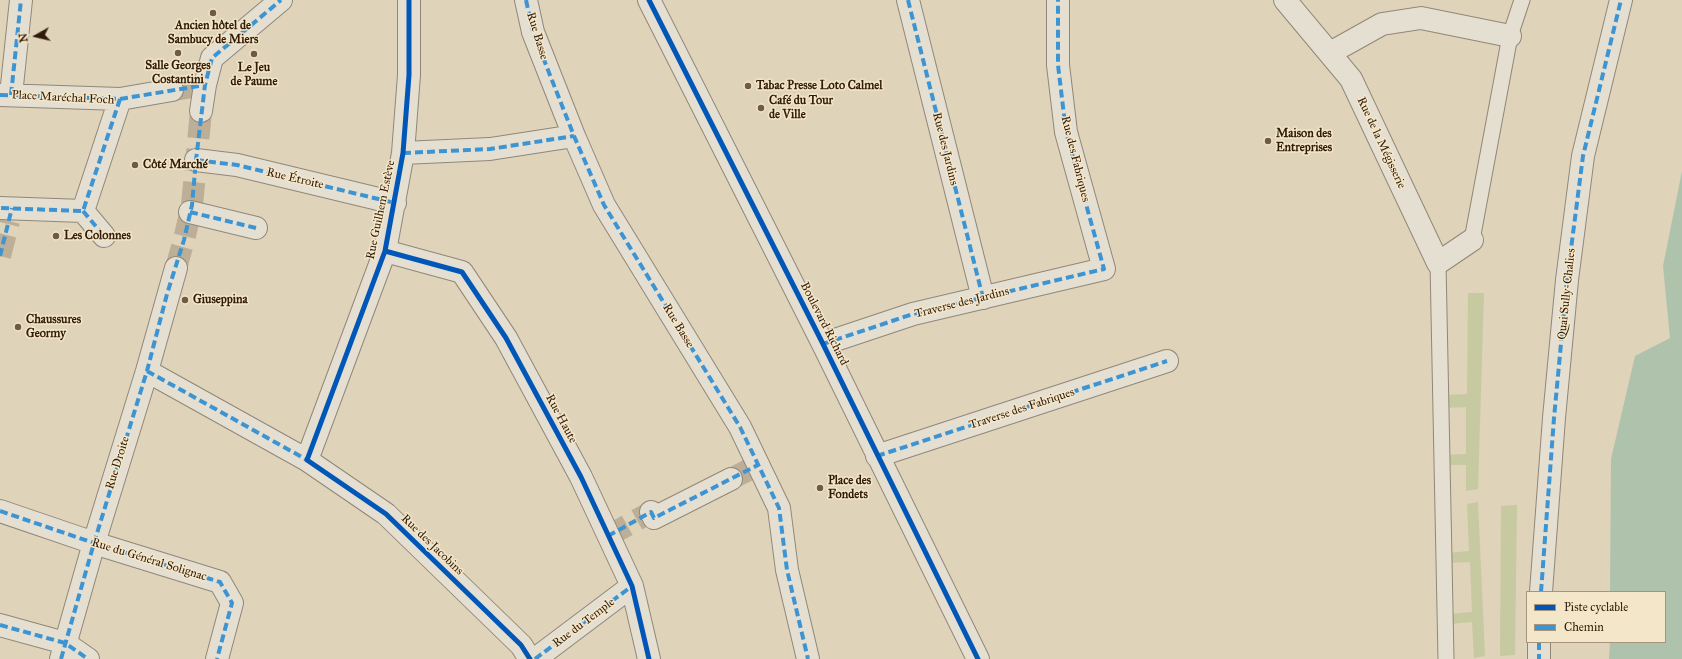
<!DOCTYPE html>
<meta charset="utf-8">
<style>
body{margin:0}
#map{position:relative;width:1682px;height:659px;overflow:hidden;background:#dfd3ba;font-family:"IM FELL Great Primer",serif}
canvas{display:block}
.legend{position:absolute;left:1526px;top:591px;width:140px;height:52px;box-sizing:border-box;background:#f4e6c8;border:1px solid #a6957c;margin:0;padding:5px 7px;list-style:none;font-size:12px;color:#311b09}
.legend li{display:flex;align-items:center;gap:8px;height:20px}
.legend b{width:20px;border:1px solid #a6957c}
.north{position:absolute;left:16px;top:16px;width:40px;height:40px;-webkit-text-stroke:3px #f4e6c8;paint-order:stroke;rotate:262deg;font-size:11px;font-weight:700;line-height:16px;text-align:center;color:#311b09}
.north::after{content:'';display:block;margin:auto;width:14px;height:18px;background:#311b09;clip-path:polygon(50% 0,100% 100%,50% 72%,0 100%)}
</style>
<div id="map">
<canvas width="1682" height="659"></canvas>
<ul class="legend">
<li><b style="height:5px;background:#0057b8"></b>Piste cyclable</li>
<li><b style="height:5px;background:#3d94d2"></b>Chemin</li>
</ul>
<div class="north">N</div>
</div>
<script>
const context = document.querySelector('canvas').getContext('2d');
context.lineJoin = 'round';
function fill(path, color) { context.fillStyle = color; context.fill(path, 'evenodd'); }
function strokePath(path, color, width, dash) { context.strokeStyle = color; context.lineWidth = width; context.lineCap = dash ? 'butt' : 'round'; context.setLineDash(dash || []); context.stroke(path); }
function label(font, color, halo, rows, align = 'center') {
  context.font = font + ' "IM FELL Great Primer",serif'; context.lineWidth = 3; context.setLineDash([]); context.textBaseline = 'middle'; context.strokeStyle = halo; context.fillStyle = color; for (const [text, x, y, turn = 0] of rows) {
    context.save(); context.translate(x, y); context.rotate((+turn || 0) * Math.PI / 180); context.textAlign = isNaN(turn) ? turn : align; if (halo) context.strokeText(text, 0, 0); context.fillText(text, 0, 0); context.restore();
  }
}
const green = new Path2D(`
 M1468,293H1484L1478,489L1466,491V465H1442L1441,455L1466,454V407L1443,408L1444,395L1467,394Z
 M1478,502L1485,656L1474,658L1472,622L1451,624L1450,614L1472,612L1470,562L1447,563V553L1469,551L1467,504Z
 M1517,505L1515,655L1500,656L1501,506Z`);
const water = new Path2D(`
 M1682,171V659H1609L1610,642H1665V592H1610L1611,459L1635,356L1670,338L1663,266Z`);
const streetTunnel = new Path2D(`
 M172,90L199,86
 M0,256L9,221
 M176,268L184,240L192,205L201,111
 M731,479L758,465
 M608,536L651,512`);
const lane = new Path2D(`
 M1472,240L1510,36L1522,0
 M1438,263L1446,659`);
const street = new Path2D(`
 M526,0L533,32L574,136L604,205L740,427L779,508L787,570L808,659
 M649,0L823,344L978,659
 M908,0L983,298
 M1285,0L1351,79L1438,263L1472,240
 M1330,53L1382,24L1421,18L1510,36
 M0,95L120,99L83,211L0,208
 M11,95L21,0
 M120,99L172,90
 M201,111L205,85L212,58L281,0
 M403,153L490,149L574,136
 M196,160L237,165L395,203
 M83,211L104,236
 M190,212L256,228
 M385,251L462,272L506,338L581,477L632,586L649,659
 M823,344L913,314L1104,269L1066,132L1058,65V0
 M147,371L307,460L386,514L521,645L530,659
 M877,456L1167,361
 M307,460L385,251L403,153L409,75V0
 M0,511L94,543L220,582L232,603L217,659
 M651,512L654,518L731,479
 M1541,592L1554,418L1567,280L1583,156L1621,0
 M0,625L65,643L88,659
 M1539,642V659
 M61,659L94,543L147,371L176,268
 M535,659L632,586`);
const quiet = new Path2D(`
 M526,0L533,32L574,136L604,205L740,427L779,508L787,570L808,659
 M908,0L983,298
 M0,95L120,99L83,211L0,208
 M11,95L21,0
 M120,99L205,85
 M403,153L490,149L574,136
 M196,160L237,165L395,203
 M83,211L104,236
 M190,212L256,228
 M0,256L12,208
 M823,344L913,314L1104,269L1066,132L1058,65V0
 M147,371L309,461
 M877,456L1167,361
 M0,511L94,543L220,582L232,603L217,659
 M608,536L651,512L654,518L758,465
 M1541,592L1554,418L1567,280L1583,156L1621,0
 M0,625L65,643L88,659
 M1539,642V659
 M61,659L94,543L147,371L167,294L184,240L192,205L196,160L205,85L212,58L281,0
 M535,659L632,586`);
const cycleway = new Path2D(`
 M409,0V75L403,153L385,251L307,460L386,514L521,645L530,659
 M649,0L823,344L978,659
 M385,251L462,272L506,338L581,477L632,586L649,659`);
const markers = [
 [213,13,4,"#6e5b47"],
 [178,53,4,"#6e5b47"],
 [254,54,4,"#6e5b47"],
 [748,86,4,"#6e5b47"],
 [761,108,4,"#6e5b47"],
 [1268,141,4,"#6e5b47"],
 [135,165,4,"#6e5b47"],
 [56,236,4,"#6e5b47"],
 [185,300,4,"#6e5b47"],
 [18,327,4,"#6e5b47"],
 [820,488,4,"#6e5b47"]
];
const poiNames = [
 ["Ancien hôtel de",213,26,"center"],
 ["Sambucy de Miers",213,40,"center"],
 ["Salle Georges",178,66,"center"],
 ["Costantini",178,80,"center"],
 ["Le Jeu",254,68,"center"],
 ["de Paume",254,82,"center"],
 ["Tabac Presse Loto Calmel",756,86],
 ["Café du Tour",769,101],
 ["de Ville",769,115],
 ["Maison des",1276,134],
 ["Entreprises",1276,148],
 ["Côté Marché",143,165],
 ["Les Colonnes",64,236],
 ["Giuseppina",193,300],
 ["Chaussures",26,320],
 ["Geormy",26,334],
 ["Place des",828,481],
 ["Fondets",828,495]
];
const streetNames = [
 ["Rue Basse",537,36,73],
 ["Place Maréchal Foch",63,98,3],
 ["Rue de la Mégisserie",1381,143,65],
 ["Rue des Jardins",945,149,76],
 ["Rue des Fabriques",1075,159,76],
 ["Rue Étroite",295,179,13],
 ["Rue Guilhem Estève",381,210,-78],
 ["Quai Sully-Chalies",1567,294,-84],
 ["Traverse des Jardins",962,303,-14],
 ["Boulevard Richard",824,324,63],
 ["Rue Basse",678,326,59],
 ["Traverse des Fabriques",1022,409,-18],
 ["Rue Haute",561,419,62],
 ["Rue Droite",118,463,-73],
 ["Rue des Jacobins",432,545,44],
 ["Rue du Général Solignac",149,560,17],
 ["Rue du Temple",584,623,-37]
];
fill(green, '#c7c9a1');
fill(water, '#afc2ab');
strokePath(streetTunnel, '#bcae97', 22, [22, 11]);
strokePath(lane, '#918777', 17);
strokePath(street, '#918777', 24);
strokePath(lane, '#e5dfd2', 15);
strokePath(street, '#e5dfd2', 22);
strokePath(quiet, '#3d94d2', 4, [8, 4]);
strokePath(cycleway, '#0057b8', 5);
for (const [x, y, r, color] of markers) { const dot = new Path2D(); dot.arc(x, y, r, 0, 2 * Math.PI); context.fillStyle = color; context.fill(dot); strokePath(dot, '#f4e6c8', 1.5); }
label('bold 12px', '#311b09', '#f4e6c8', poiNames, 'left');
label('12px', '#311b09', '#f4e6c8', streetNames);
</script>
